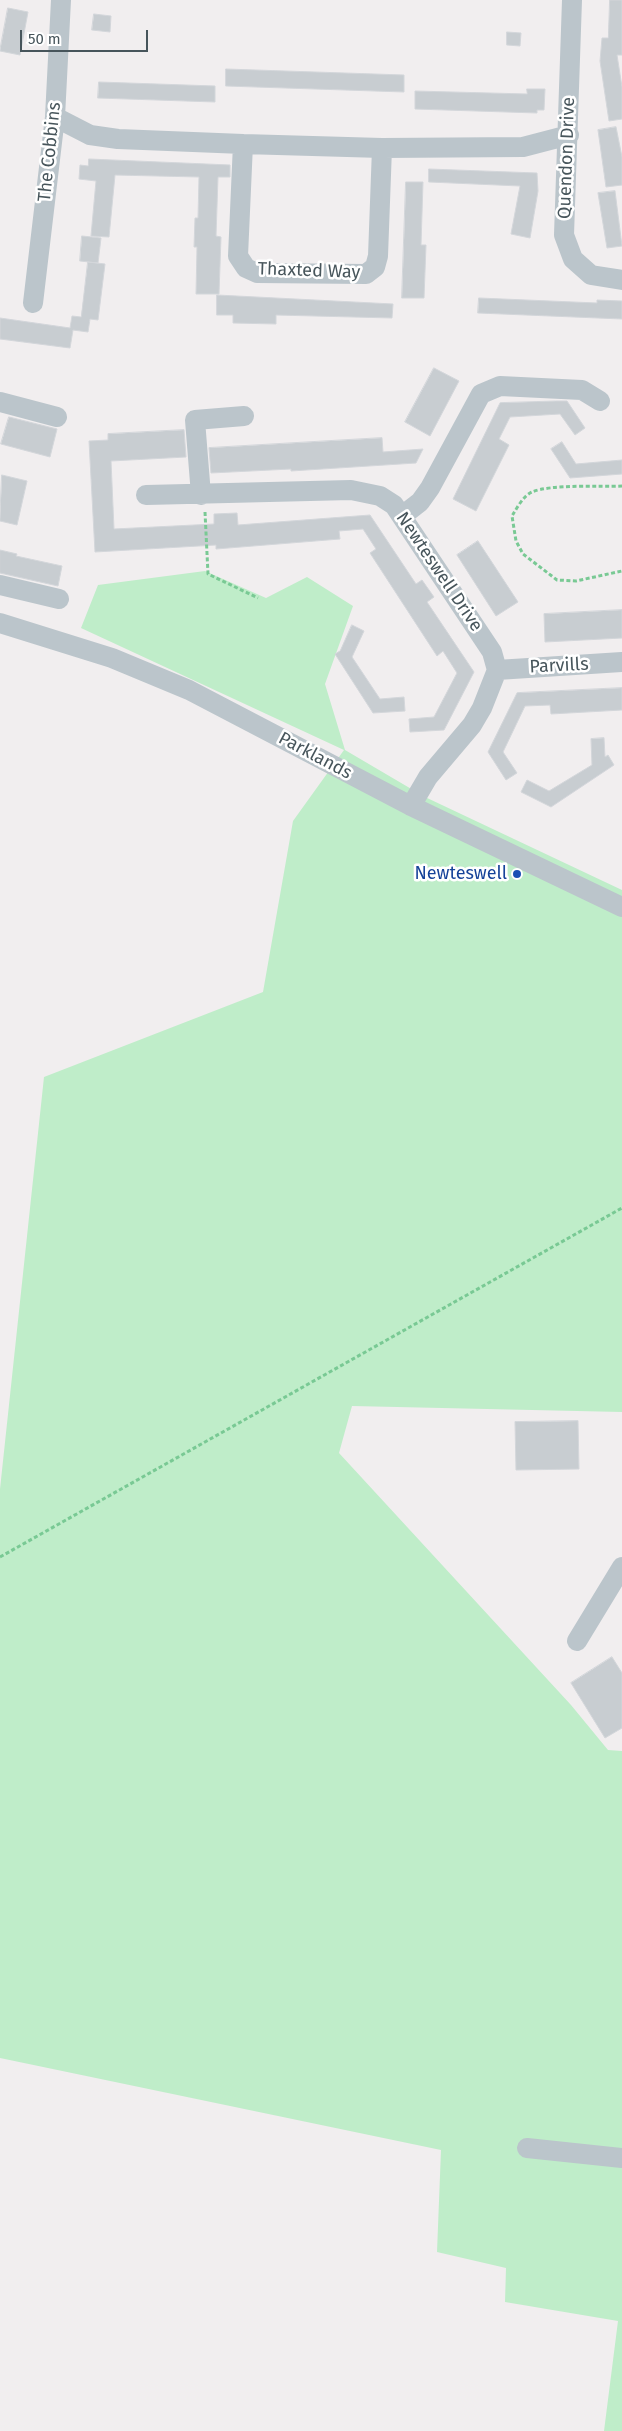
<!DOCTYPE html>
<style>
body{margin:0}
#map{position:relative;width:622px;height:2431px;overflow:hidden;background:#f1eeef;font-family:"Fira Sans",sans-serif}
canvas{display:block}
.scale{position:absolute;left:20px;top:30px;width:128px;height:22px;box-sizing:border-box;border:2px solid #47555b;border-top:0;padding-left:6px;font-size:15px;line-height:18px;white-space:nowrap;color:#47555b;-webkit-text-stroke:4px #fff;paint-order:stroke}
</style>
<div id="map">
<canvas width="622" height="2431"></canvas>
<div class="scale">50 m</div>
</div>
<script>
const context = document.querySelector('canvas').getContext('2d');
context.lineJoin = 'round';
function fill(path, color) { context.fillStyle = color; context.fill(path, 'evenodd'); }
function strokePath(path, color, width, dash) { context.strokeStyle = color; context.lineWidth = width; context.lineCap = dash ? 'butt' : 'round'; context.setLineDash(dash || []); context.stroke(path); }
function label(font, color, halo, rows, align = 'center') {
  context.font = font + ' "Fira Sans",sans-serif'; context.lineWidth = 5; context.setLineDash([]); context.textBaseline = 'middle'; context.strokeStyle = halo; context.fillStyle = color; for (const [text, x, y, turn = 0] of rows) {
    context.save(); context.translate(x, y); context.rotate((+turn || 0) * Math.PI / 180); context.textAlign = isNaN(turn) ? turn : align; if (halo) context.strokeText(text, 0, 0); context.fillText(text, 0, 0); context.restore();
  }
}
const green = new Path2D(`
 M205,571L266,598L307,577L353,606L325,684L345,750L425,797L622,890V1412L352,1406L339,1453L571,1705L608,1750L622,1751V2431H604L618,2321L505,2302L506,2268L437,2252L441,2150L0,2058V1489L44,1077L263,992L293,821L344,750L81,628L98,585Z`);
const building = new Path2D(`
 M610,0H622V55H617L622,87V119L609,121L600,61L602,38H608Z
 M8,8L28,12L20,55L0,51Z
 M94,14L111,16L110,32L92,30Z
 M507,32L521,33L520,46L507,45Z
 M226,69L404,75V92L226,86Z
 M99,82L215,86V102L98,98Z
 M527,89H545L544,110H537V113L415,109V91L527,94Z
 M616,127L622,157V185L606,187L598,130Z
 M89,159L230,165V177H218L216,236L221,237L219,294H196L197,247H194L195,218H198L199,177L115,175L109,237L91,236L96,181L79,179L80,165L88,166Z
 M429,169L537,173L538,191L530,238L511,234L520,186L429,182Z
 M406,182H423L421,245H426L424,298H402Z
 M615,191L622,246L607,248L598,193Z
 M82,236L101,238L98,263L80,261Z
 M88,262L105,264L98,320L90,319L88,332L73,330L70,348L0,339V318L70,328L72,316L81,317Z
 M217,295L393,304L392,318L276,315V324L233,323V315H217Z
 M479,298L597,303V300L622,301V319L478,313Z
 M434,368L459,381L430,436L405,422Z
 M556,401H567L585,428L575,435L560,414L510,417L499,439L509,445L476,511L453,499L500,403Z
 M9,417L57,429L50,457L1,444Z
 M184,430L186,457L111,461L114,529L214,524V514L237,513L238,525L370,515L416,584L422,580L434,597L427,602L474,672L444,730L410,732L409,719L434,717L457,673L443,651L437,656L370,553L376,549L363,529L339,531L340,539L216,549V545L95,552L89,441L108,440V434Z
 M382,438L383,452L423,449L416,463L291,471V469L211,473L209,448Z
 M562,442L576,464L622,460V474L570,478L551,449Z
 M2,475L27,481L17,525L0,521Z
 M478,541L518,602L496,616L457,555Z
 M0,550L17,554L16,556L62,566L58,586L0,573Z
 M622,610V638L545,642L544,614Z
 M352,625L364,631L352,657L380,699L404,697L405,711L373,713L335,654L340,651Z
 M622,688V710L551,714L550,705L525,706L503,752L517,773L506,780L488,752L517,693Z
 M604,738L605,757L608,755L614,765L551,807L521,792L527,780L549,791L592,765L591,739Z
 M578,1421L579,1469L516,1470L515,1422Z
 M612,1657L622,1673V1728L605,1738L571,1683Z`);
const path = new Path2D(`
 M622,486C600,487 551,484 532,492C523,496 517,508 512,516L516,541L523,554L557,580L576,581L622,571
 M205,512L208,574L258,598
 M0,1557L622,1208`);
const minor = new Path2D(`
 M572,0L564,235L573,259L591,275L622,280
 M55,117L90,135L118,139L243,144L382,148L523,147L569,135
 M243,144L238,256L246,268L257,273L366,274L375,267L378,256L382,148
 M33,303L55,117L61,0
 M0,402L57,417
 M146,495L351,490L380,496L394,505L492,652L497,670L482,708L472,725L428,777L411,806
 M201,495L195,420L244,416
 M402,516L420,502L430,488L481,394L500,386L582,390L600,401
 M0,585L59,599
 M0,623L112,658L189,690L411,806L622,907
 M497,670L622,662
 M577,1641L622,1567
 M527,2148L622,2158`);
const markers = [
 [517,874,5,"#1a4fb4"]
];
const streetNames = [
 ["The Cobbins",50,152,-84],
 ["Quendon Drive",567,158,-88],
 ["Thaxted Way",309,271,2],
 ["Newteswell Drive",439,572,56],
 ["Parvills",559,666,-3],
 ["Parklands",315,756,28]
];
const transitNames = [
 ["Newteswell",507,874]
];
fill(green, '#bfedc9');
fill(building, '#c8cdd1');
strokePath(building, '#d3d6da', 1);
strokePath(path, '#79c994', 3, [4, 2.5]);
strokePath(minor, '#bbc5cb', 20);
for (const [x, y, r, color] of markers) { const dot = new Path2D(); dot.arc(x, y, r, 0, 2 * Math.PI); context.fillStyle = color; context.fill(dot); strokePath(dot, '#fff', 2); }
label('18px', '#47555b', '#fff', streetNames);
label('18px', '#164399', '#fff', transitNames, 'right');
</script>
